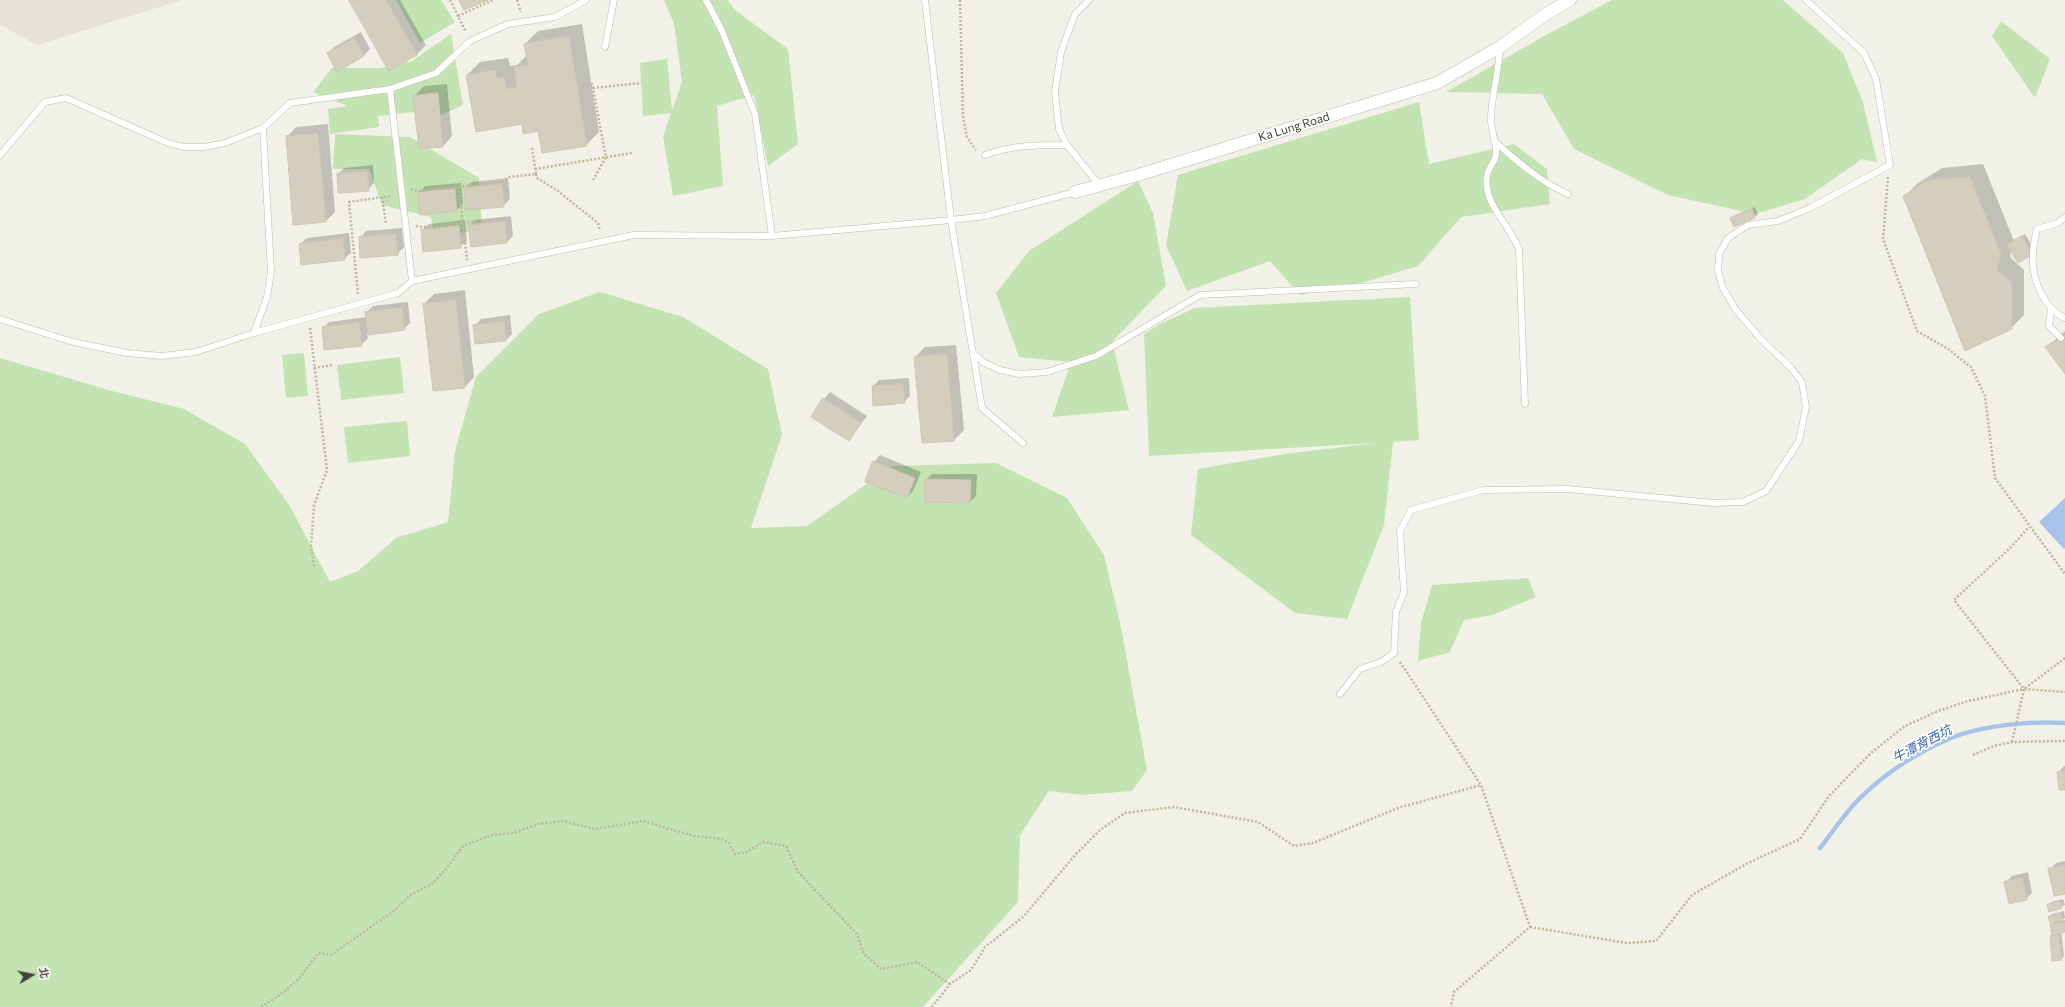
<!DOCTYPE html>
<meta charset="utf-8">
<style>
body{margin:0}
#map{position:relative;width:2065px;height:1007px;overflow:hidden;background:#f2f1e7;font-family:Commissioner,"Noto Sans TC",sans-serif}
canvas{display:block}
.north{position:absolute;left:12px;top:955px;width:40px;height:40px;-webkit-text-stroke:3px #fff;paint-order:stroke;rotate:80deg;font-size:11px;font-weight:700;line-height:16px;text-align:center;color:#444136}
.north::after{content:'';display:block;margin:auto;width:14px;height:18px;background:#444136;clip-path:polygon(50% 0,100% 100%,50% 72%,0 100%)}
</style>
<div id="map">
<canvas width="2065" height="1007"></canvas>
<div class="north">北</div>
</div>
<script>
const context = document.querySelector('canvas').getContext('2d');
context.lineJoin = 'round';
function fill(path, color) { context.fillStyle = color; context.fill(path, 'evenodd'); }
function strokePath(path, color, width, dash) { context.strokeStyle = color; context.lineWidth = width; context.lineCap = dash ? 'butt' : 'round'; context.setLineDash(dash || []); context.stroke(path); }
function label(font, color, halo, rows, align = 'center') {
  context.font = font + ' Commissioner,"Noto Sans TC",sans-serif'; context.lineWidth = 3.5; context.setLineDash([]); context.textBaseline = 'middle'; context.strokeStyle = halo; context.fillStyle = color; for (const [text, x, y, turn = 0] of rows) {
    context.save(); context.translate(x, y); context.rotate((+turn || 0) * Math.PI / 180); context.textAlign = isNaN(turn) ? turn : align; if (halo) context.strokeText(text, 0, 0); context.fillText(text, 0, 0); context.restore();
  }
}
const industrial = new Path2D(`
 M0,0H182L37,45L0,25Z`);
const green = new Path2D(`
 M396,0H441L455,22L420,43Z
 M664,0H727L735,10L788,49L798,144L768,166L754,95L717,106L723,186L673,196L663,137L671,113L643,116L640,63L667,59L672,110L682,82L674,24Z
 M1612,0H1783L1843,53L1863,102L1877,162L1862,159L1805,199L1755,214L1668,195L1574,149L1542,94L1446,92L1544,36Z
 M2001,21L2050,59L2035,98L1992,36Z
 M451,34L463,105L427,122L414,112L378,116L379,127L330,134L328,109L348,106L313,92L332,68H380L412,61Z
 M1419,102L1429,164L1514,144L1547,169L1550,204L1461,217L1418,266L1365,282L1300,295L1270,261L1187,291L1166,245L1178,175Z
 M335,134L410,137L479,178L482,229L434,238L431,217L382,205L369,169H333Z
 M1138,181L1153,213L1166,286L1112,342L1129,410L1052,417L1071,362L1019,357L996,293L1029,251Z
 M600,292L683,317L768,369L782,435L751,528L807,526L892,466L996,463L1067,498L1104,555L1121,627L1147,770L1132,791L1082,795L1049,791L1020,835L1018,902L923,1007H0V358L112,391L184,409L245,444L290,506L330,582L358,571L396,538L448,522L455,451L476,377L539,314Z
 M1410,297L1419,440L1393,442L1384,525L1347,619L1295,613L1191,535L1198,469L1285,454L1376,443L1149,456L1144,334L1162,323L1195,308Z
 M304,353L308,396L286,398L282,355Z
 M400,357L404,393L341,400L337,365Z
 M407,421L410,456L348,463L344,427Z
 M1528,578L1536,597L1492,615L1464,620L1450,652L1418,661L1421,623L1432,585Z`);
const water = new Path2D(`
 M2065,498V548L2064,549L2039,522Z`);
const shadow = new Path2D(`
 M350,0H400L426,45L416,55Z
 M582,24L599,132L586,145L523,123L467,75L480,62L508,58L510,66L517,65L527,55L525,44L538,31Z
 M361,32L370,49L364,55L337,71L328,54L334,47Z
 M447,84L452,136L443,146L414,96L424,86Z
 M328,124L335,212L326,221L287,137L296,127Z
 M1983,164L2014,241L2025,234L2035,251L2032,254L2011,250L2010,257L2024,270V315L2011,328L1904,197L1917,184L1942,168Z
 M373,165L374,183L368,190L338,174L344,168Z
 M508,178L510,199L503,206L465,188L472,182Z
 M461,183L463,204L457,210L419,193L425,186Z
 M1755,207L1758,214L1755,217L1734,226L1731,219L1734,216Z
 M511,216L513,236L507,242L469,226L475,220Z
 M465,220L467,241L460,247L422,230L429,224Z
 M402,228L404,247L397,254L360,238L366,231Z
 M349,233L351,253L344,259L300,244L307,238Z
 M465,290L474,377L465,387L424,304L434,294Z
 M408,302L410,323L404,329L367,334L368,338L361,345L323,328L329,322L367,317L366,313L373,306Z
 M510,315L512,334L506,340L474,326L481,319Z
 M2065,331V372L2047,347Z
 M956,345L964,430L954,440L923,442L915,357L925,347Z
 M909,378L910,396L904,402L873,386L879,380Z
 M830,392L867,416L849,440L824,399Z
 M880,455L921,472L913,491L907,497L874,462Z
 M932,474H977L976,496L970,502L926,480Z
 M2064,766H2065V789L2058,773Z
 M2065,861V893L2050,869L2056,863Z
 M2028,872L2032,893L2026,899L2005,883L2012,876Z
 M2063,899L2065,905L2050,911L2049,905L2051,902Z
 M2064,911L2065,918L2060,921L2065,920V931H2061L2064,956L2061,959L2051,936L2053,934L2051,925L2056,921L2049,917L2052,914Z`);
const stream = new Path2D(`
 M1820,848C1833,832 1844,814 1858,800C1884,774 1918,752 1951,738C1983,725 2031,721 2065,723`);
const building = new Path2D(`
 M349,0H386L417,55L389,71Z
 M459,0H488L464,10Z
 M569,36L587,146L542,153L538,131L523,134L522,124L476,132L466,75L495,70L497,79L504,77L506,89L517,87L514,67L528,65L524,44Z
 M355,38L364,56L337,72L327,53Z
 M438,93L443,147L419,149L413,96Z
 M318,134L326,222L293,225L286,136Z
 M367,171L369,191L338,193L337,174Z
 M1970,177L2001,254L1997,270L2012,283V329L1965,351L1903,196L1928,180Z
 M502,184L504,207L466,210L464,188Z
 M455,189L457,211L420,215L418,192Z
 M1752,209L1755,218L1734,227L1730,218Z
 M505,222L507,243L471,247L468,225Z
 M459,226L461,248L423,252L421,230Z
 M396,234L398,255L360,258L359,237Z
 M2022,236L2032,255L2018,263L2007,245Z
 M343,239L345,260L301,265L299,244Z
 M456,300L465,388L433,391L423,304Z
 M402,308L405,330L368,335L365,312Z
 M504,321L506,341L475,344L473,325Z
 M359,323L362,346L324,350L322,327Z
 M2065,336V374L2045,347Z
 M947,354L954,441L922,443L914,357Z
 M903,384L905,403L873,406L872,386Z
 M823,398L861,423L849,441L811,417Z
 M873,461L915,478L907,498L865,482Z
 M925,479L971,480L970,503L925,502Z
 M2065,771V790H2059L2057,772Z
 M2065,865V894L2054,896L2048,869Z
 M2022,878L2027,900L2009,904L2004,882Z
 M2060,901L2062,908L2049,912L2047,905Z
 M2061,913L2063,920L2050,923L2048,917Z
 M2065,922V932L2052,935L2050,925Z
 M2059,935L2062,960L2052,961L2050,936Z`);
const path = new Path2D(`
 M450,0L466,32
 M517,0L521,12
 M960,0L963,117L967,137L976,150
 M458,16L493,0
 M579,86L592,84L606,157L592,182
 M593,88L641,83
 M535,169L632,153
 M536,174L537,178L558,191L598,223L600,231
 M1888,177L1883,239L1917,331L1948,349L1971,367L1985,396L1995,478L2065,574
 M459,187L467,260
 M411,189L418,191L502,182L509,177L536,174L532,148
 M382,197L386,224
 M416,226L422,227L504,219
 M358,294L349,202L391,196
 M310,328L327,470L314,505L311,546L314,566
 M314,368L332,365
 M2065,658L2024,689L2065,692
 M1400,662L1481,785L1530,927L1454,992L1451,1007
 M2012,742L2024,689L1954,600L2010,548L2029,527
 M1973,755L1994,746L2012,742L2065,741
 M1530,927L1627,943L1656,941L1692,895L1748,863L1800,839L1829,796L1871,753L1905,726L1938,711L1968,701L2024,689
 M261,1007L277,997L299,979L318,953L331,955L395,910L410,895L432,884L447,868L463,846L492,835L513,833L538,824L563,821L595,829L643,821L694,836L722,839L729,843L735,854L747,852L763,842L786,846L798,872L857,934L864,954L881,969L917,962L950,984
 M932,1007L950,984L971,970L985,947L1023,917L1076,854L1100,830L1125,813L1174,807L1258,822L1294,846L1313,843L1398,808L1481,785`);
const service = new Path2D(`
 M706,0L722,31L755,114L772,236
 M925,0L951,220L982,408L1023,443
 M1089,0L1075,14L1061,52L1055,92L1059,129L1067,145L1100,186
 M605,47L614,0
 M1500,47C1499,72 1491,96 1491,120C1491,131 1497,143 1496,154C1495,165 1484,168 1487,188C1491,212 1512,228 1519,250L1525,404
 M390,89L412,281
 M1494,141C1517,161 1540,182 1568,194
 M0,155L45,102L66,98L168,143L184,147H204L225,143L263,128L290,103L390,89L436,73L470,41L508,24L555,17L586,0
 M985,155C1012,145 1038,145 1067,145
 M2065,217L2058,223L2037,229C2035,237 2033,246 2033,254C2031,277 2043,308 2065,318
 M2051,308L2049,326L2061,338
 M0,319L73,342L127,353L162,356L196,352L254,333L398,293L412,281L634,235L772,236L951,220L985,216L1075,192
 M254,333L267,297L271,272L263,128
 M973,353L983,362L1000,370L1020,374L1047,372L1096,356L1200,295L1416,284
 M1340,694L1360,669L1381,662L1394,653L1396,612L1404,592L1400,531L1411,510L1483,490L1568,489L1713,503L1743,502L1766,491L1799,441L1806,407L1802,382L1791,368L1760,338L1736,310L1723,288L1718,271L1719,254L1728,238L1748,225L1778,221L1810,208L1890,165L1876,79L1864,53L1806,0`);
const minor = new Path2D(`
 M1075,192L1138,175L1437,83L1500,47L1546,14L1570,0`);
const streetNames = [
 ["Ka Lung Road",1294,127,-17]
];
const waterNames = [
 ["牛潭背西坑",1922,744,-28]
];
fill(industrial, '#e4e2db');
fill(green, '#c4e3b2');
fill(water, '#a7c3ea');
fill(shadow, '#0003');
strokePath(stream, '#a7c3ea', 4.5);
fill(building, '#d3cebd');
strokePath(building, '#cdc7b1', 1);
strokePath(service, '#bdbaaa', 7);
strokePath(minor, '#bdbaaa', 13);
strokePath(path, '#bdb89c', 2.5, [2, 2]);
strokePath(service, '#fff', 6);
strokePath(minor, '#fff', 12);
label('12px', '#444136', '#fff', streetNames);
label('italic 13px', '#3864a8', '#fff', waterNames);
</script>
